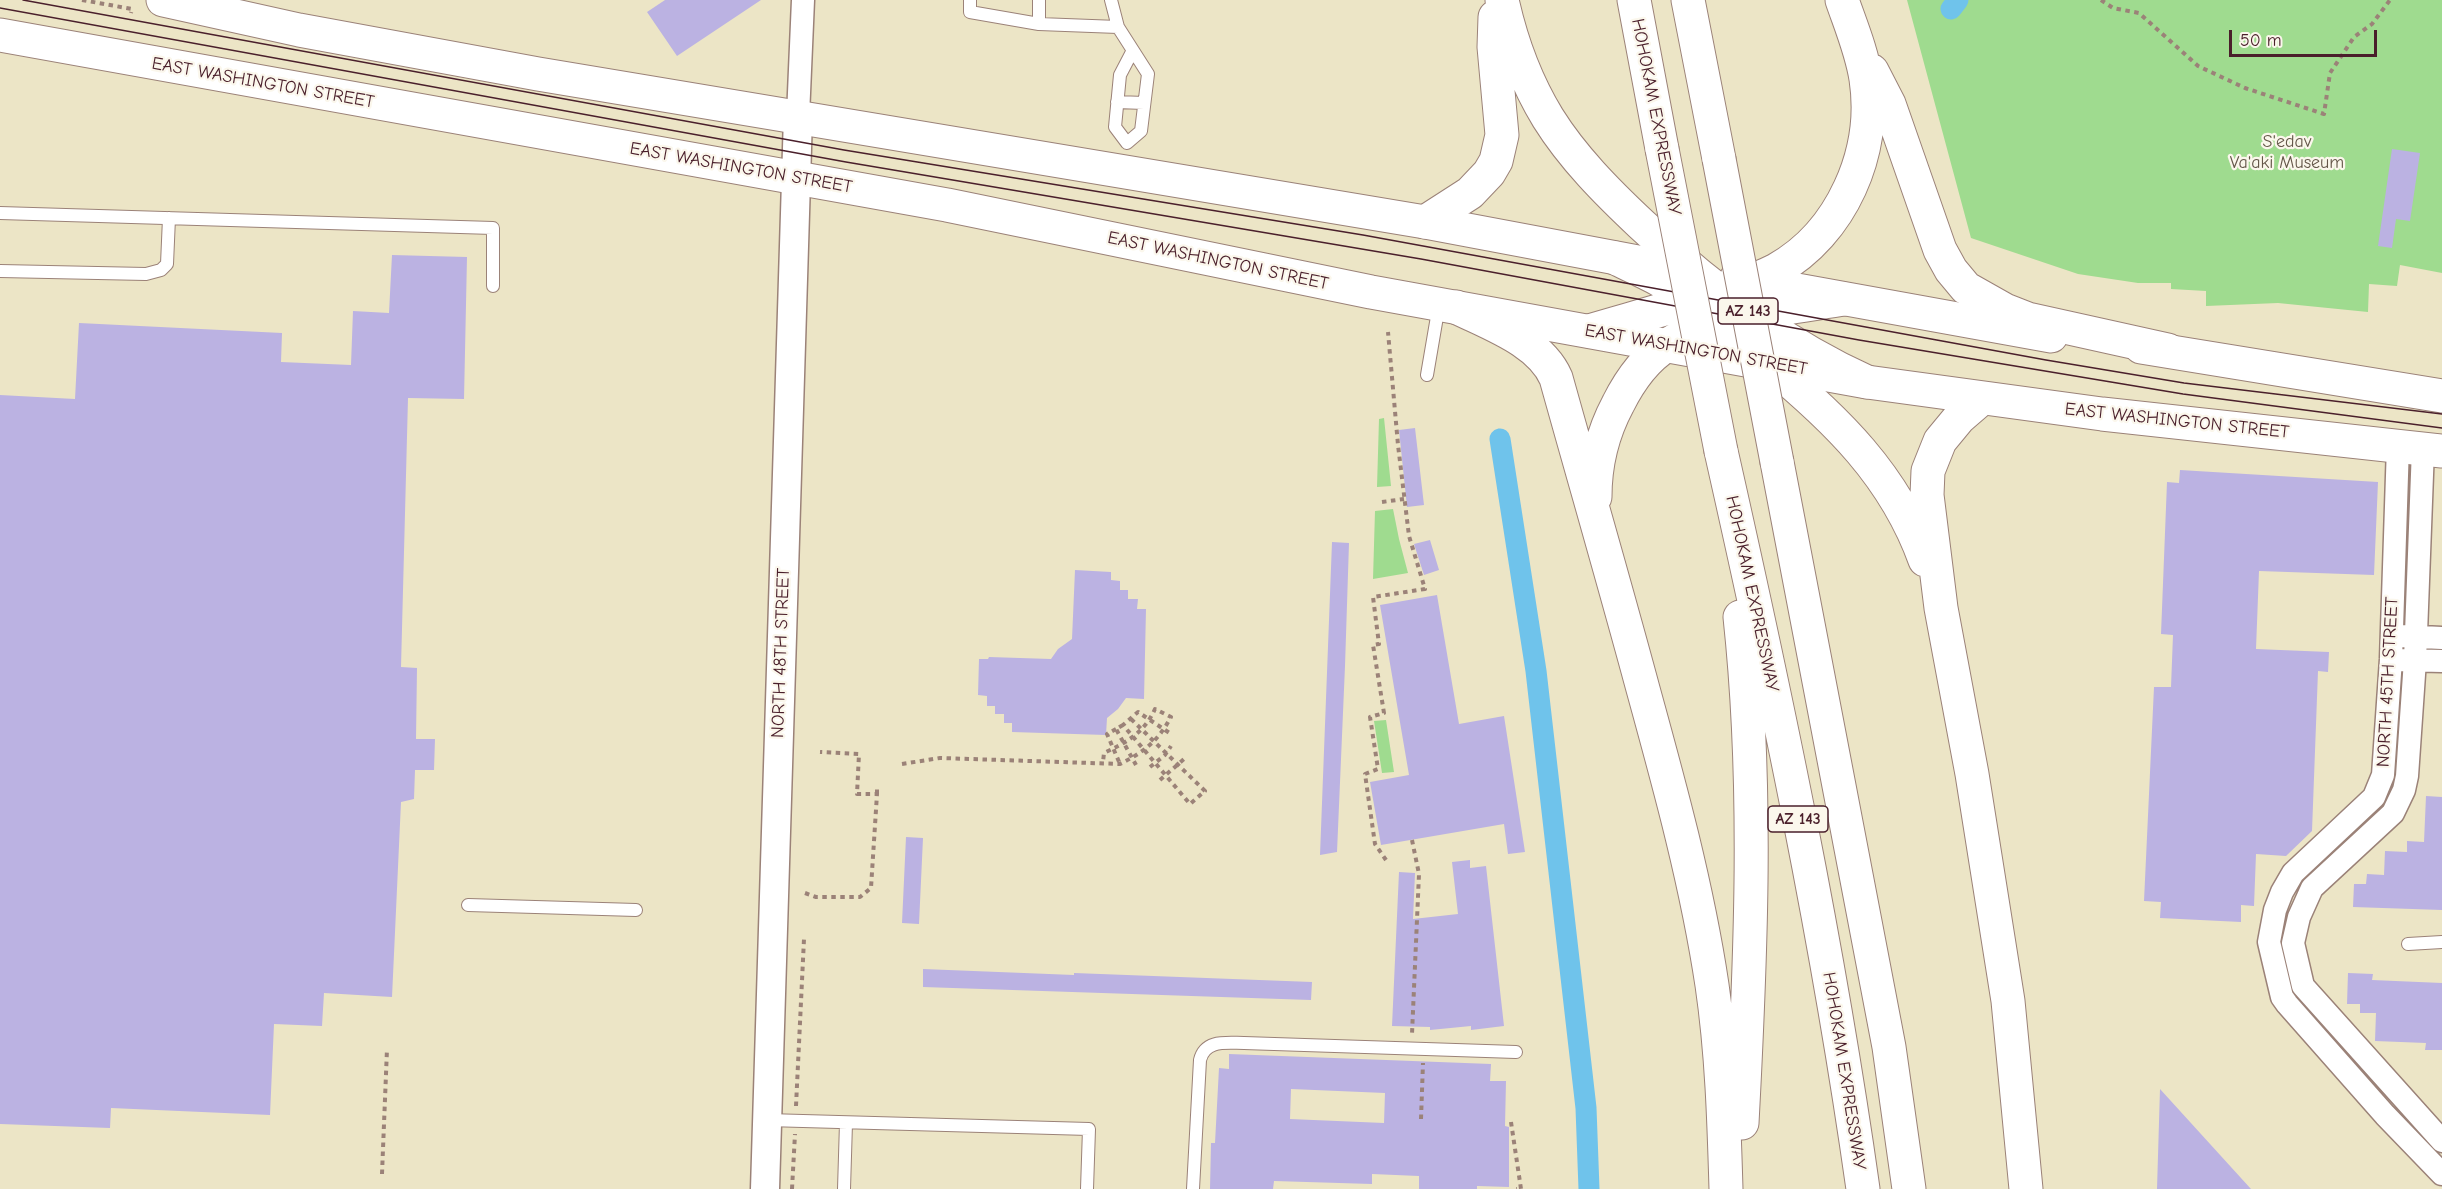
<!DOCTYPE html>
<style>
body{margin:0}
#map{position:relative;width:2442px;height:1189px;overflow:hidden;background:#ece5c6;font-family:"Comic Neue",sans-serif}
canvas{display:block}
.scale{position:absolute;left:2229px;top:30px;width:148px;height:27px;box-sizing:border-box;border:3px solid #4a1f2b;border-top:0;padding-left:8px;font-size:18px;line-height:21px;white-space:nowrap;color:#4a1f2b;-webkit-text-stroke:4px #fbf7ec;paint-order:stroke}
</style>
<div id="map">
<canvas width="2442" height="1189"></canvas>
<div class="scale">50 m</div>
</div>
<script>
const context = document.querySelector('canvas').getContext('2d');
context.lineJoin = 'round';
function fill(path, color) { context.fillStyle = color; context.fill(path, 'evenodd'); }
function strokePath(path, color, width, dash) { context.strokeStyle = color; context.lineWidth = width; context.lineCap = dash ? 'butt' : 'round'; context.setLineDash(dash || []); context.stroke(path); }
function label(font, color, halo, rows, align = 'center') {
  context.font = font + ' "Comic Neue",sans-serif'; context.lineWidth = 4.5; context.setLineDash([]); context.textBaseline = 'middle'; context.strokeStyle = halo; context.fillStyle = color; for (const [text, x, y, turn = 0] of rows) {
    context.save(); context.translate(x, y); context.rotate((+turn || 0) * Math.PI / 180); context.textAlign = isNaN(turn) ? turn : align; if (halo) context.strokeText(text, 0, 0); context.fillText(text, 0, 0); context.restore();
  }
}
const green = new Path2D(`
 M1907,0H2442V273L2400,265L2397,286L2369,284L2368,312L2278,303L2206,306V291L2171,289V283H2138L2078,274L1971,238Z
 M1384,418L1391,486L1377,487L1379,419Z
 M1393,509L1399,539L1408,573L1373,579L1375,511Z
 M1386,720L1394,772L1382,773L1374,721Z`);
const canal = new Path2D(`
 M1951,9L1958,0
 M1500,439L1536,671L1586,1108L1589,1189`);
const building = new Path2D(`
 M665,0H761L677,56L647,12Z
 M2392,149L2420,153L2410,221L2396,219L2392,248L2378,246Z
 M392,255L467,257L464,399L408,398L401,667L417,668L416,739H435L434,770H415L414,799L401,802L392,997L324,993L322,1026L274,1024L270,1115L111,1108L110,1128L0,1124V395L75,399L79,323L282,333L281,362L351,365L353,311L389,313Z
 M1415,428L1424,505L1407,507L1399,430Z
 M2180,470L2378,482L2374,575L2259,571L2256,649L2329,652L2328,672L2318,671L2312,831L2286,856L2256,854L2254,906L2241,905V922L2160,918L2161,902L2144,901L2154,687H2171L2173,635L2161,634L2167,482L2179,483Z
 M1430,540L1439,570L1424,575L1414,544Z
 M1332,542L1349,543L1345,666L1337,852L1320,855Z
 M1075,570L1111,572V580L1120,581V590H1128V599H1138L1137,609H1146L1144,699L1126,698L1118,709L1107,718L1106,735L1012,732V723H1004V714H995V706H987V696L978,695L979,659H988L989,657L1051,659L1058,649L1072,639Z
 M1437,595L1459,724L1504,716L1525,852L1508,854L1504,824L1381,845L1370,782L1409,775L1380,605Z
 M2426,796L2442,797V910L2353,907L2354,884H2366L2367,874L2384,875L2385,851L2407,852V841L2424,842Z
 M906,837L923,838L919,924L902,923Z
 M1470,860V868L1486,866L1504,1026L1471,1030V1026L1430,1030V1027L1392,1026L1399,872L1415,873L1413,919L1458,914L1452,862Z
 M923,969L1074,975V973L1312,982L1311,1000L923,987Z
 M2348,973L2373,974L2372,980L2442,983V1050H2425L2426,1043L2375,1041L2376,1013H2360V1004H2347Z
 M1229,1054L1491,1064L1490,1081H1506L1505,1126L1509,1127V1187L1477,1186V1189H1419V1176L1372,1174V1184L1274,1181L1273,1189H1210L1211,1143H1215L1219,1068L1229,1069ZM1291,1089L1385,1093L1384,1123L1290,1119Z
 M2160,1089L2251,1189H2157Z`);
const path = new Path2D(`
 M82,0L132,9L131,13
 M2101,0L2113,8L2139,13L2198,66L2245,88L2324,114L2330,73L2354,37L2372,24L2390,0
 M1382,502L1404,499
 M1131,719L1205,791L1190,804L1123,725L1138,712L1171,734
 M1123,725L1116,729L1136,765
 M1116,729L1107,734L1120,764
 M902,764L940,758L1120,764C1144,752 1158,741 1171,717L1155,709C1144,733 1127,742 1104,753L1103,762
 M1150,767L1165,755L1171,746
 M1160,780L1184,759
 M877,794V786
 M1412,840L1419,874L1412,1034
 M1386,860L1375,844L1365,774L1378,769L1370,717L1384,713L1373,645L1379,644L1373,597L1425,589L1409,536L1398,445L1388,332
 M805,893L816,897H860L871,888L877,794H857L859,754L820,752
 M796,1106L804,939
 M1421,1119L1423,1063
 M1511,1122L1521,1189H1516
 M382,1174L387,1049
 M792,1189L795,1134`);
const service = new Path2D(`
 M970,0V12L1039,24L1118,27
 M1111,0L1118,27L1148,74L1141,131L1127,143L1115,127L1120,75L1132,52
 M1039,24V0
 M1117,102L1144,103
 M0,213L493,228V286
 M0,271L146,274L161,270L167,264L169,218
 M1427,375L1439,305
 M468,905L636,910
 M2408,944L2442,942
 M767,1120L1089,1129L1087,1189
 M844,1189L846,1123
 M1193,1189L1200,1060C1205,1039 1227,1043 1244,1043L1516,1052`);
const minor = new Path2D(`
 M798,116L803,0
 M2398,445L2391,659L2383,775L2374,797L2293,873L2282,892L2275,910L2269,942L2282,997L2287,1004L2385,1115L2442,1174
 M2423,448L2415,660L2407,776L2404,790L2393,813L2312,888L2299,917L2293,943L2303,986L2442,1141
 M2402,636L2442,638
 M2401,660L2442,661`);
const tertiary = new Path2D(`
 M765,1189L798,116`);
const primary = new Path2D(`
 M163,0L299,30L538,74L1425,222L1643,263
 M0,35L947,205L1371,292L1867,382L2102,414L2442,451
 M1736,279L2051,336
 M2141,347L2442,396`);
const motorway = new Path2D(`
 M1502,0C1511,41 1526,82 1548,118C1573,158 1607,192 1641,224C1708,287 1782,344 1867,382
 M1634,0L1662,149
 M1688,0L1719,159
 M1872,71L1889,104L1940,250L1951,270L1966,288L2005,310L2028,319L2168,350
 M1425,222L1470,193L1489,173L1496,161L1502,135L1494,47L1495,17
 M1615,258C1642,271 1671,284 1695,302C1721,320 1744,342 1768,363C1836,419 1895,476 1925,560
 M1456,307C1490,324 1540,341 1556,378C1585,482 1615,585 1643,689C1670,787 1697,885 1712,985C1722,1053 1724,1121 1726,1189
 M1589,331C1636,317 1683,305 1729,288C1745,283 1761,278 1776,270C1842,233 1877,152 1866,79C1862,52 1851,26 1842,0
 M1981,399L1959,418L1940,441L1928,471L1927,495L1941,608L1972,774L2008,1001L2026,1189
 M1721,451C1776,695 1828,941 1863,1189
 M1777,462L1889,1047L1909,1189
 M1595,497C1595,463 1602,434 1618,404C1629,382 1646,358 1667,345C1715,315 1789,308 1844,299
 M1740,617C1758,785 1751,954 1742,1123`);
const tram = new Path2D(`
 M23,0L844,150L1363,235L2046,360L2184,383L2442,414
 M0,8L846,162L1421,259L1859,340L2183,394L2442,428`);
const motorwayBridge = new Path2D(`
 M1662,149L1721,451
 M1719,159L1777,462`);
const shields = [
 [1748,311,60],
 [1798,819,60]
];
const shieldNames = [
 ["AZ 143",1748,311],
 ["AZ 143",1798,819]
];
const streetNames = [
 ["EAST WASHINGTON STREET",263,83,10],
 ["HOHOKAM EXPRESSWAY",1656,117,79],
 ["EAST WASHINGTON STREET",741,168,10],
 ["EAST WASHINGTON STREET",1218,261,12],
 ["EAST WASHINGTON STREET",1696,350,10],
 ["EAST WASHINGTON STREET",2177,421,6],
 ["HOHOKAM EXPRESSWAY",1752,594,78],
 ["NORTH 48TH STREET",781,653,-88],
 ["NORTH 45TH STREET",2388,682,-87],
 ["HOHOKAM EXPRESSWAY",1844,1071,81]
];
const parkNames = [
 ["S'edav",2287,142],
 ["Va'aki Museum",2287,163]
];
fill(green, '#9fdb8f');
strokePath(canal, '#6fc3eb', 21);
fill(building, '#bbb2e2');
strokePath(service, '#9b8278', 14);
strokePath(minor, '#9b8278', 25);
strokePath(tertiary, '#9b8278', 31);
strokePath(primary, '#9b8278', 35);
strokePath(motorway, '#9b8278', 35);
strokePath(path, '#9b8278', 4, [4.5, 4.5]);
strokePath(service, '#fff', 12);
strokePath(minor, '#fff', 22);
strokePath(tertiary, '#fff', 28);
strokePath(primary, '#fff', 33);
strokePath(motorway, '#fff', 33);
strokePath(tram, '#4a1f2b', 1.5);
strokePath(motorwayBridge, '#9b8278', 35, []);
strokePath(motorwayBridge, '#fff', 33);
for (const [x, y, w] of shields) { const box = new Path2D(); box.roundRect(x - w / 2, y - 13, w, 26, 4.5); context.fillStyle = '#fbf7ec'; context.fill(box); strokePath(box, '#4a1f2b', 1.5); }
label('bold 16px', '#4a1f2b', null, shieldNames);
label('18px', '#4a1f2b', '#fbf7ec', streetNames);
label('18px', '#645749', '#fbf7ec', parkNames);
</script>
